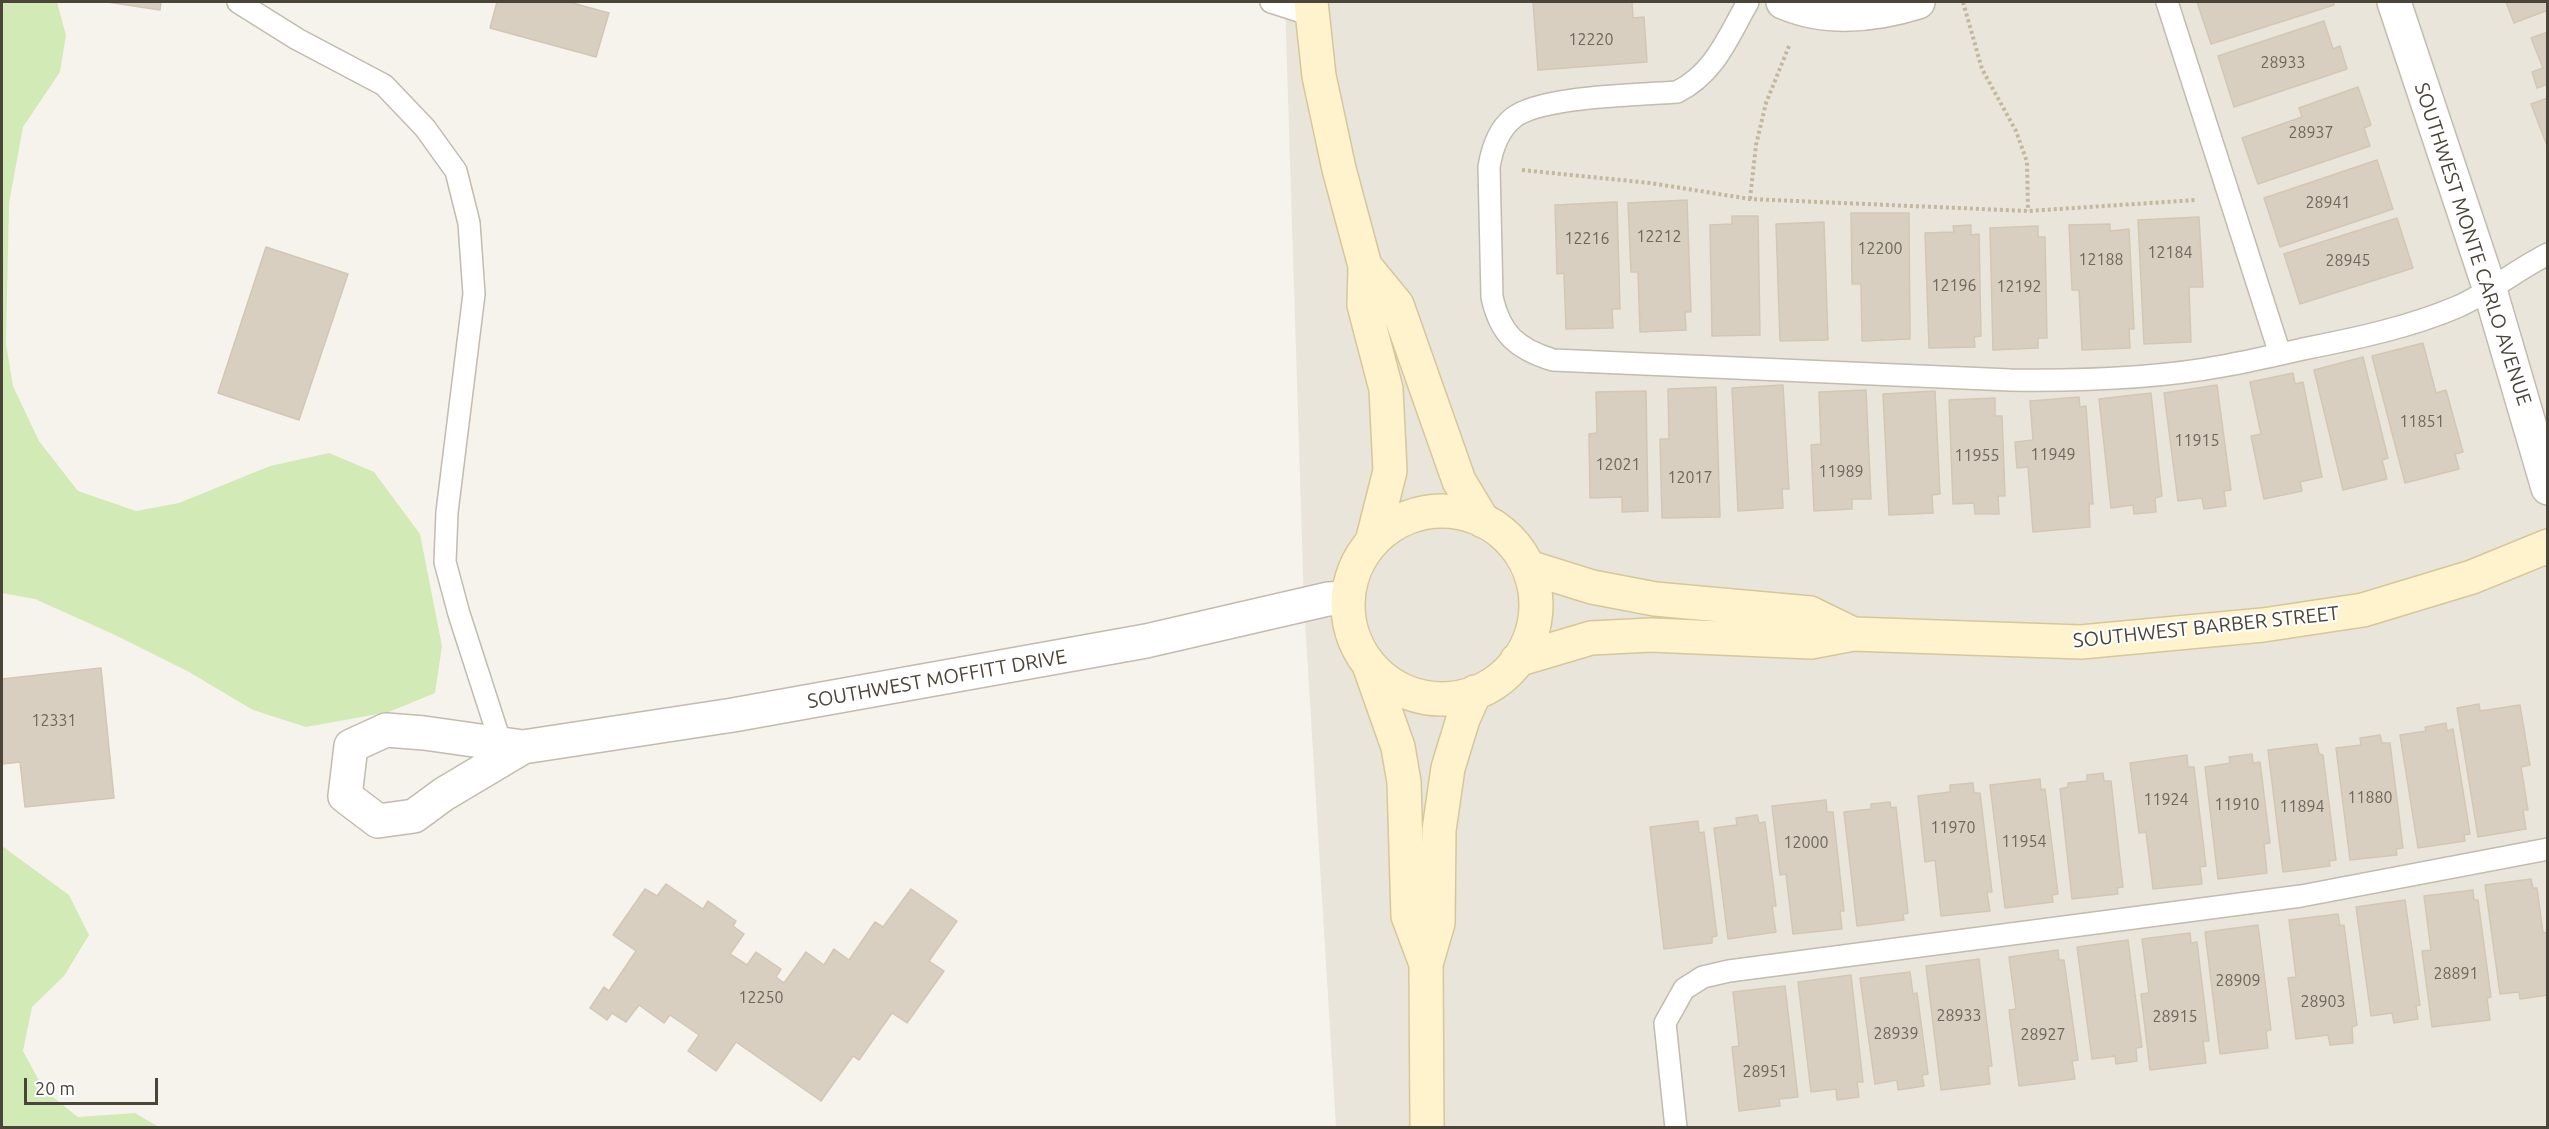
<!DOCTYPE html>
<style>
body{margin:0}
#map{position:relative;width:2549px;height:1129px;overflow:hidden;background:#f6f3ec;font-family:Ubuntu,sans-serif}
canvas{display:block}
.frame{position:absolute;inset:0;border:3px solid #4b4439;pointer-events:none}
.scale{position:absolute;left:24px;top:1078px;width:134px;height:27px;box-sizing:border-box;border:3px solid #4b4439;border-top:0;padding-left:8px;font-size:18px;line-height:21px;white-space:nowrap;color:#4b4439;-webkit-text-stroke:4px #fff;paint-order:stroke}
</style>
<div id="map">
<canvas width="2549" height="1129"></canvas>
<div class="frame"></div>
<div class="scale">20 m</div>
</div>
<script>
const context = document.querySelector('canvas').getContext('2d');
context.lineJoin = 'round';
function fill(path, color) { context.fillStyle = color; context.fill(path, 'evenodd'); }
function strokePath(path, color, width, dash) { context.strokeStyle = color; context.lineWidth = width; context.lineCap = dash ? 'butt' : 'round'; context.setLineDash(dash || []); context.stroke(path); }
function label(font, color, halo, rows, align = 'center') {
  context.font = font + ' Ubuntu,sans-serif'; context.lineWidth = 4.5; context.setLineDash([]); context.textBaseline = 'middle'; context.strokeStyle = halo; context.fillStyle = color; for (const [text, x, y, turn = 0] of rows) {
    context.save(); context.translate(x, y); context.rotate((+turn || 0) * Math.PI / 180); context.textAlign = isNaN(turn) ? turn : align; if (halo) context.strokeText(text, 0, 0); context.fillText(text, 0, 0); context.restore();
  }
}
const residential = new Path2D(`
 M1285,2H2547V1127H1336L1304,604Z`);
const green = new Path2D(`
 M2,2H57L66,35L60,72L23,127L9,203L6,344L13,386L39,441L78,491L136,511L179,503L270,466L329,453L374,472L420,534L442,646L435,693L389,712L306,727L253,710L189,672L115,635L35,599L2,593Z
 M2,846L69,895L89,935L64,976L32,1007L23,1051L44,1090L78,1117L135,1113L159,1127H2Z`);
const building = new Path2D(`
 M107,2H161L160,10Z
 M497,2H569L609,13L596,57L490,28Z
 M1533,2H1632L1633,18L1644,17L1647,62L1538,70Z
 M2197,2H2333L2334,5L2211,44Z
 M2506,2H2548V10L2514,23Z
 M2324,21L2333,49L2340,46L2347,69L2234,107L2218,56Z
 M2548,32V84L2537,88L2532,72L2543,68L2531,38Z
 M2358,87L2371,125L2364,128L2370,146L2258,184L2242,138L2302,117L2299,108Z
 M2548,98V148L2531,104Z
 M2377,160L2393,209L2280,247L2264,198Z
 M1687,200L1691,312H1685L1686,330L1640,332L1638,272H1631L1628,203Z
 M1617,202L1620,309H1612L1613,328L1566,329L1564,273L1557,274L1555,205Z
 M1851,213H1909L1910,339L1862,341L1861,284H1852Z
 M1732,216H1758L1760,335L1712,336L1710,225L1732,224Z
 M2199,217L2203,287H2189L2191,342L2144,344L2138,220Z
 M2397,218L2413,268L2300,304L2284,254Z
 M1824,222L1828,340L1780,341L1776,224Z
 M2110,224V231L2129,229L2134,329H2129L2130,348L2082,350L2079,290H2072L2069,225Z
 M1971,225V235L1979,234L1981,336L1974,337L1975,347L1929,348L1925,233L1954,232L1953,226Z
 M2038,226V237H2045L2047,338H2038V348L1993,350L1990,228Z
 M266,247L348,274L299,420L218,393Z
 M2423,343L2436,393L2446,390L2463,452L2455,454L2459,469L2405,483L2372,356Z
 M2363,357L2388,458L2382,460L2387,479L2343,490L2314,370Z
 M2293,373L2295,384L2303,382L2322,477L2300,482L2302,491L2264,499L2251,436L2261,434L2250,382Z
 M1783,385L1789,489H1782L1783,508L1738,511L1732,388Z
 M2217,385L2231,490L2224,491L2226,506L2204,509L2202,498L2178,501L2164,393Z
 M1716,387L1720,517L1662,518L1660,439H1669L1668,389Z
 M1866,390L1871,499H1852V509L1814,511L1811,445L1821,444L1819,392Z
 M1646,391L1648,511L1622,512V497L1590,498L1589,434L1597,433L1596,392Z
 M1935,391L1940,494L1932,495L1933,513L1889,515L1883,394Z
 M2151,393L2162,496L2155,498L2156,512L2134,514L2133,505L2111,508L2099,399Z
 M2079,397L2080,407L2086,406L2093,504H2089L2090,527L2033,532L2028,467L2017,468L2015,442L2033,440L2030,401Z
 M1995,398V416H2002L2005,496H1998L1999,514H1975L1974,503L1953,504L1949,400Z
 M101,668L114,798L25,807L20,762L2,764V679Z
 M2479,704L2480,711L2520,705L2530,765L2521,767L2528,810H2523L2526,829L2478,837L2457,708Z
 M2446,723L2447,731L2453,729L2470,834L2464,835L2465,841L2418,848L2400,735L2426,731L2425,727Z
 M2380,735L2382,743H2390L2403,848L2396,849L2397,855L2350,860L2336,748L2361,745L2360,738Z
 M2317,744L2319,754L2323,755L2336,860L2329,861L2330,866L2283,872L2268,750Z
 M2252,754L2253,763L2260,762L2270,843L2264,844L2267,873L2218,879L2205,767L2230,763L2229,757Z
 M2187,755L2188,767H2194L2206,866L2200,867L2202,884L2153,889L2146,832L2139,833L2130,763Z
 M2103,773L2104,781H2111L2123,887L2117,888L2118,894L2072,899L2060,789L2068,787V783L2087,781V775Z
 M2040,779L2041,790L2045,789L2058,894L2052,895L2053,902L2005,908L1990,785Z
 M1973,783L1974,793H1980L1992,892H1987L1990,911L1941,916L1935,860L1925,862L1918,796L1950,792V785Z
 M1826,800L1827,812H1833L1844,911H1840L1842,929L1793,934L1786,874L1780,875L1772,806Z
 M1890,802L1891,808L1896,807L1908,913L1903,914L1904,920L1857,926L1844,812L1871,809V804Z
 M1757,815L1759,823L1765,822L1776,906H1772L1776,932L1728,939L1714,828L1737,825L1736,818Z
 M1698,821L1699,833L1704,832L1717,936L1712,937V943L1664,949L1650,827Z
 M2531,879L2533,888H2537L2543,933L2548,932V995L2520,999L2519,992L2500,994L2485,885Z
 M666,884L703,909L708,901L736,921L733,926L744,934L730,954L747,965L756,952L781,969L776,977L784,983L806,952L824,965L834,949L849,960L875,922L883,927L911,889L957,921L929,961L944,971L907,1023L892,1013L859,1060L853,1056L821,1101L736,1042L716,1071L688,1051L699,1035L670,1015L664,1023L639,1005L626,1022L612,1013L607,1020L590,1008L604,987L609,991L636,951L613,935L645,889L657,896Z
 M2473,890L2474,900H2478L2491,997L2487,998L2490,1020L2432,1027L2422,951L2431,950L2424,896Z
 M2405,900L2420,1005L2416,1006L2418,1019L2394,1023L2392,1013L2371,1016L2356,907Z
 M2338,914L2340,926L2344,925L2357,1025L2352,1027L2353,1043L2330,1045L2328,1035L2296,1039L2288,978L2296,977L2289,920Z
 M2258,925L2271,1030L2266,1031L2268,1048L2220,1054L2205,932Z
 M2190,933L2191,943L2197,942L2209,1041H2203L2206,1063L2150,1070L2141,994L2149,993L2142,939Z
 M2128,940L2142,1047L2136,1048L2137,1061L2116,1064L2115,1056L2092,1059L2077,947Z
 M2058,950L2059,960H2064L2078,1060L2072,1061L2075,1079L2019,1086L2009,1010L2016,1009L2009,957Z
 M1979,959L1992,1066H1988L1990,1084L1941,1090L1926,966Z
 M1910,972L1913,994L1917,993L1928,1074L1922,1075L1924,1086L1898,1090L1897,1080L1875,1084L1860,978Z
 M1851,975L1863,1082H1857L1859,1097L1837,1100L1836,1089L1811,1092L1798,982Z
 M1785,986L1798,1097L1779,1099L1780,1106L1739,1111L1732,1047L1739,1046L1733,992Z`);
const path = new Path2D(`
 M1963,2L1982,69L2016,131L2027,162L2028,211
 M1522,170L1650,183L1750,199L2028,211L2196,200
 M1750,199L1756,145L1766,103L1789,46`);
const lane = new Path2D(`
 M238,2L297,39L384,85L425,128L456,171L469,223L474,294L447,512L445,562L459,614L501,744
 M1271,2L1312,15
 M1748,2C1728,37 1715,73 1677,92C1639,95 1540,96 1513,118C1498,130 1492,149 1489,167L1492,297C1500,334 1517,349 1553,360L2010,380C2081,381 2153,379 2223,366C2252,361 2280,354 2308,348C2358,338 2410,327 2457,307C2489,293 2516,270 2548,254
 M2167,2L2280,354
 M1676,1128L1665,1023L1684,989L1703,977L1729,971L2301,896L2548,849`);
const street = new Path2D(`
 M1783,2C1827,21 1873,16 1918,2
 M2394,2L2490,290L2548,488
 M523,747L444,794L414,816L378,821L345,796L351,746L386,730L424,733L523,747L733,715L1146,641L1328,599L1348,598`);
const secondary = new Path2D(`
 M1311,2L1319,76L1339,169L1365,266L1364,305L1386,389L1390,471L1372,542
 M1365,266L1397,305L1459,481L1483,521
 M1348 605a94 94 0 1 1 188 0a94 94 0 1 1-188 0Z
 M1528,567L1592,587L1655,599L1810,613L1853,634
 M1517,660L1591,638L1651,635L1811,642L1853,634L2081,642L2263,625L2363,610L2472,577L2548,546
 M1369,665L1398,747L1404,782L1408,916L1426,964
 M1427,1128L1426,964L1438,923L1439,830L1448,768L1463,719L1475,692`);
const numberNames = [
 ["12220",1591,40],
 ["28933",2283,63],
 ["28937",2311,133],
 ["28941",2328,203],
 ["12212",1659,237],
 ["12216",1587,239],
 ["12200",1880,249],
 ["12184",2170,253],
 ["12188",2101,260],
 ["28945",2348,261],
 ["12196",1954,286],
 ["12192",2019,287],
 ["11851",2422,422],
 ["11915",2197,441],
 ["11949",2053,455],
 ["11955",1977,456],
 ["12021",1618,465],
 ["11989",1841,472],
 ["12017",1690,478],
 ["12331",54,721],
 ["11880",2370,798],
 ["11924",2166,800],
 ["11910",2237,805],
 ["11894",2302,807],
 ["11970",1953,828],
 ["11954",2024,842],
 ["12000",1806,843],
 ["28891",2456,974],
 ["28909",2238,981],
 ["12250",761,998],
 ["28903",2323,1002],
 ["28933",1959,1016],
 ["28915",2175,1017],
 ["28939",1896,1034],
 ["28927",2043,1035],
 ["28951",1765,1072]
];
const streetNames = [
 ["SOUTHWEST MONTE CARLO AVENUE",2473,244,72],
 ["SOUTHWEST BARBER STREET",2206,627,-6],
 ["SOUTHWEST MOFFITT DRIVE",937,679,-10]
];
fill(residential, '#eae5da');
fill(green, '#d2eab5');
fill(building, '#d8cfc1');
strokePath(building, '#d3c7b4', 1.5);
strokePath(lane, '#c2bbae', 24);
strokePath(street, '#c2bbae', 36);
strokePath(secondary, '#d6c79b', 36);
strokePath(path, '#c4b79f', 4, [3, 3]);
strokePath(lane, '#fff', 21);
strokePath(street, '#fff', 33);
strokePath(secondary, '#fff3cd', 33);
label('16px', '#6e675b', null, numberNames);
label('20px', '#4b4439', '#fff', streetNames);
</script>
